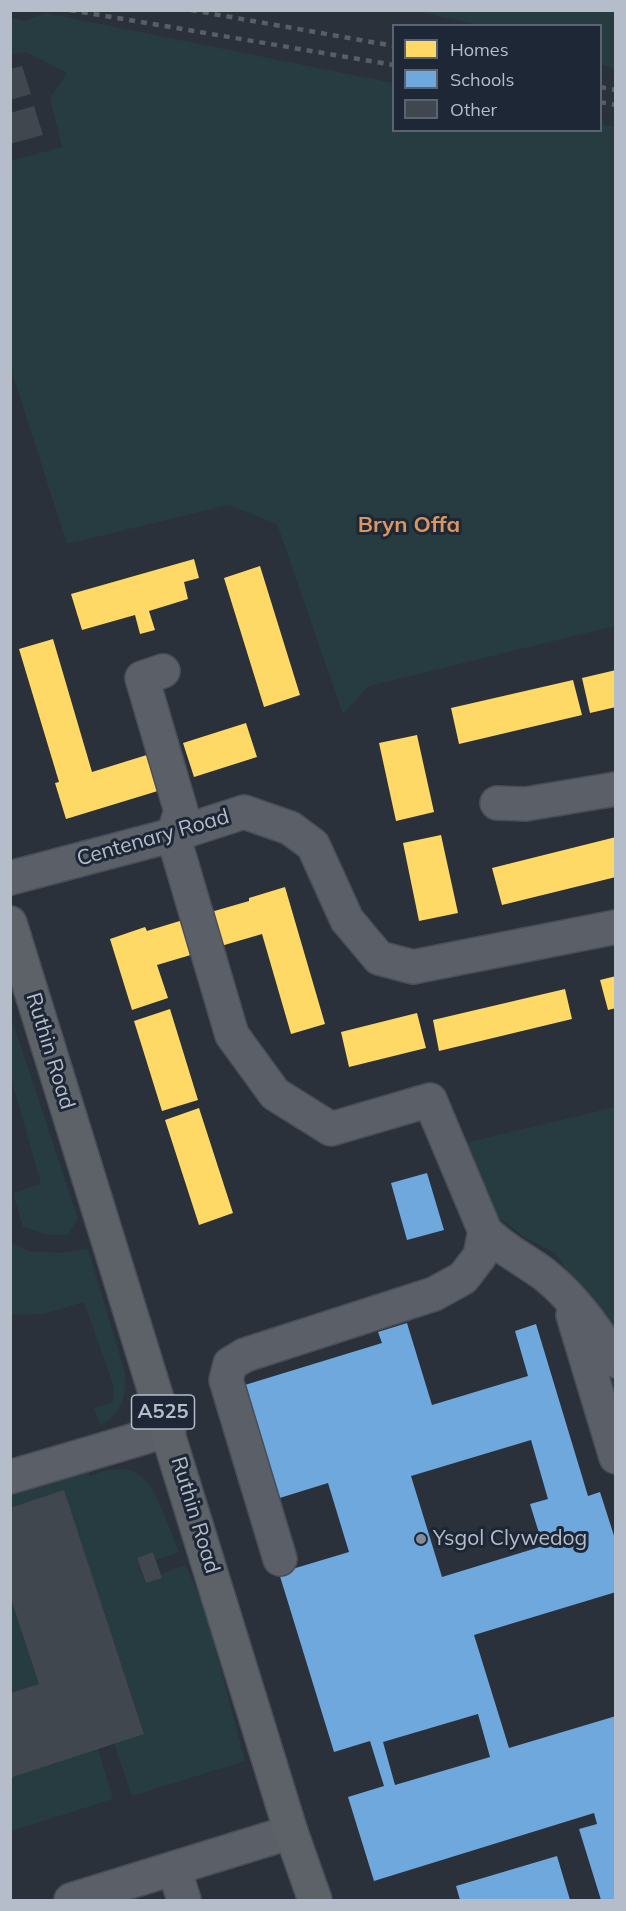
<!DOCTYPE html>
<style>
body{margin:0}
#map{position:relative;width:626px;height:1911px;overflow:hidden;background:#2a313b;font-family:Mulish,sans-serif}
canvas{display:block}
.frame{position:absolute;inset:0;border:12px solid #b5bdcb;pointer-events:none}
.legend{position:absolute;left:392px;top:24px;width:210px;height:108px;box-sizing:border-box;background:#1d2735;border:2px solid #5a6371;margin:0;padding:8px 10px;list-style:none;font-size:18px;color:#b5bdcb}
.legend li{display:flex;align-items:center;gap:12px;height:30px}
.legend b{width:30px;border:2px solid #5a6371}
</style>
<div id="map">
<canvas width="626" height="1911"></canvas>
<div class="frame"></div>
<ul class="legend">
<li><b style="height:16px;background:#ffd966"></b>Homes</li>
<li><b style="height:16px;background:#6fa8dc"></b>Schools</li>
<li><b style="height:16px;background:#41474f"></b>Other</li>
</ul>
</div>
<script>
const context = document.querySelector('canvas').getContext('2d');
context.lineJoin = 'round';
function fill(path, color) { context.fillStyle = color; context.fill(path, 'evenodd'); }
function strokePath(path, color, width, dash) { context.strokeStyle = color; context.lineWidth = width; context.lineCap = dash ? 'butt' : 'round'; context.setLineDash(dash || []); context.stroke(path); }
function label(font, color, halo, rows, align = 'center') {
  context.font = font + ' Mulish,sans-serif'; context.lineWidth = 6; context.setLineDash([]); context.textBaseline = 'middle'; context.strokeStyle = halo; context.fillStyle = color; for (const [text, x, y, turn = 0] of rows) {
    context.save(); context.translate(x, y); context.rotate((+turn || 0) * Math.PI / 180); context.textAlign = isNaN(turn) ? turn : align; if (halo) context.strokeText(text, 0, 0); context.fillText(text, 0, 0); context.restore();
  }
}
const green = new Path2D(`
 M413,11H615V69L601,64L600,26L481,25Z
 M45,13L393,83L394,130H600L601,124L615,127V626L369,686L343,714L277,524L229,505L67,544L11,369V161L62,147L50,98L67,73L27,52L11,54V18L26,21Z
 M11,1017L78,1219L67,1235H49L23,1227L13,1193L41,1184L11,1077Z
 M615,1107V1427L572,1277L555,1253L526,1238L497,1216L465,1143Z
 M10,1242L28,1251L59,1253L88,1249L125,1373C127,1395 121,1416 100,1425L94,1408L113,1402L114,1387L84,1302L43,1314L11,1315Z
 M86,1465L90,1476C106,1470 125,1464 140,1475C156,1486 171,1533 179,1552L156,1560L153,1553L137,1558L145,1583L161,1578L160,1574L186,1565L207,1616L245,1761L132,1796L114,1744L144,1733L64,1491L11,1508L10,1490Z
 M10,1596L39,1684L10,1693Z
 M98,1749L113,1799L11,1831L10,1778Z`);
const homes = new Path2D(`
 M194,559L199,578L184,582L188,599L149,611L155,630L140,634L135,615L82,630L71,594Z
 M260,566L300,695L264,707L224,578Z
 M53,639L92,772L150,754L161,790L66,819L55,783L59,782L19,649Z
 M616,670V707L590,713L582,678Z
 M573,680L582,715L459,744L451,708Z
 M246,723L257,757L194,777L183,743Z
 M417,735L434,812L396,821L379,743Z
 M441,835L458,913L419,921L403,843Z
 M616,837V877L502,905L492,868Z
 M285,887L325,1024L291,1034L262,934L221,946L211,912L249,901V898Z
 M183,920L194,954L157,965L168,998L132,1010L110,939L145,927L147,931Z
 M616,976V1008L608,1010L600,980Z
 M565,989L572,1019L439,1051L433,1020Z
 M170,1009L198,1100L162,1111L134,1021Z
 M417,1013L426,1048L349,1067L341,1032Z
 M199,1108L233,1213L199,1225L165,1120Z`);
const schools = new Path2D(`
 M427,1173L444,1230L407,1240L391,1183Z
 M407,1323L432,1405L528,1376L515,1331L536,1324L588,1496L600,1492L616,1542V1592L474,1635L509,1748L616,1716V1900H601L579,1829L597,1824L594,1813L374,1881L348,1797L384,1786L370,1741L334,1752L279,1573L349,1552L328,1483L270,1501L235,1388L382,1343L378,1332ZM531,1440L548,1499L530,1504L543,1546L442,1577L411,1476ZM478,1714L490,1757L395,1785L383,1742Z
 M557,1856L570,1900H460L456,1886Z`);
const building = new Path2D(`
 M22,66L31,94L10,100V69Z
 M34,106L43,135L10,144V113Z
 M64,1490L144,1734L10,1778V1693L39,1684L10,1596V1508Z
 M153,1552L162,1578L146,1583L137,1558Z`);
const minor = new Path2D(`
 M163,671L142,678L181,811L173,835L232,1035L275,1094L331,1129L430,1100L485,1231C503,1250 524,1259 545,1275C574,1298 596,1330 616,1361
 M497,803L526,804L616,789
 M10,878L173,835L244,812L290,828L313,845L347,920L379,958L413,967L616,927
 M573,1315L616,1457
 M10,1477L169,1430
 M280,1559L226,1380L230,1364L245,1355L434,1294L463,1278L480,1256L485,1231
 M174,1868L184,1900
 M71,1900L291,1832`);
const major = new Path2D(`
 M10,923L291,1832L315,1900`);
const rail = new Path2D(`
 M70,10L394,65
 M191,10L394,46
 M600,87L616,90
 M600,102L616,105`);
const markers = [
 [421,1539,6,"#848c99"]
];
const shields = [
 [163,1412,63]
];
const shieldNames = [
 ["A525",163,1412]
];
const streetNames = [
 ["Centenary Road",153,838,-16],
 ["Ruthin Road",50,1051,73],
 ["Ruthin Road",195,1515,73]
];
const poiNames = [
 ["Ysgol Clywedog",433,1539]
];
const neighbourhoodNames = [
 ["Bryn Offa",409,525]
];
fill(green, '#273c40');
fill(homes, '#ffd966');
fill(schools, '#6fa8dc');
fill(building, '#41474f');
strokePath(minor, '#494d55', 36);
strokePath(major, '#484d57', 36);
strokePath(minor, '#5b5f67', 33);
strokePath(major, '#5d6269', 33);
strokePath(rail, '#595e66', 4.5, [6, 6]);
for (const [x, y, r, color] of markers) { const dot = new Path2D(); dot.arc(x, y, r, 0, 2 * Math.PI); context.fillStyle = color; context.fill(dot); strokePath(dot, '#1d2735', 2); }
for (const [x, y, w] of shields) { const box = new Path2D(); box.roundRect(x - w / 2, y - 17, w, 34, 4.5); context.fillStyle = '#1d2735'; context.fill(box); strokePath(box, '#b5bdcb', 1.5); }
label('bold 20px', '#b5bdcb', null, shieldNames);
label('21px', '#b5bdcb', '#1d2735', streetNames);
label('21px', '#b5bdcb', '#1d2735', poiNames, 'left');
label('bold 22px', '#da9561', '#1d2735', neighbourhoodNames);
</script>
